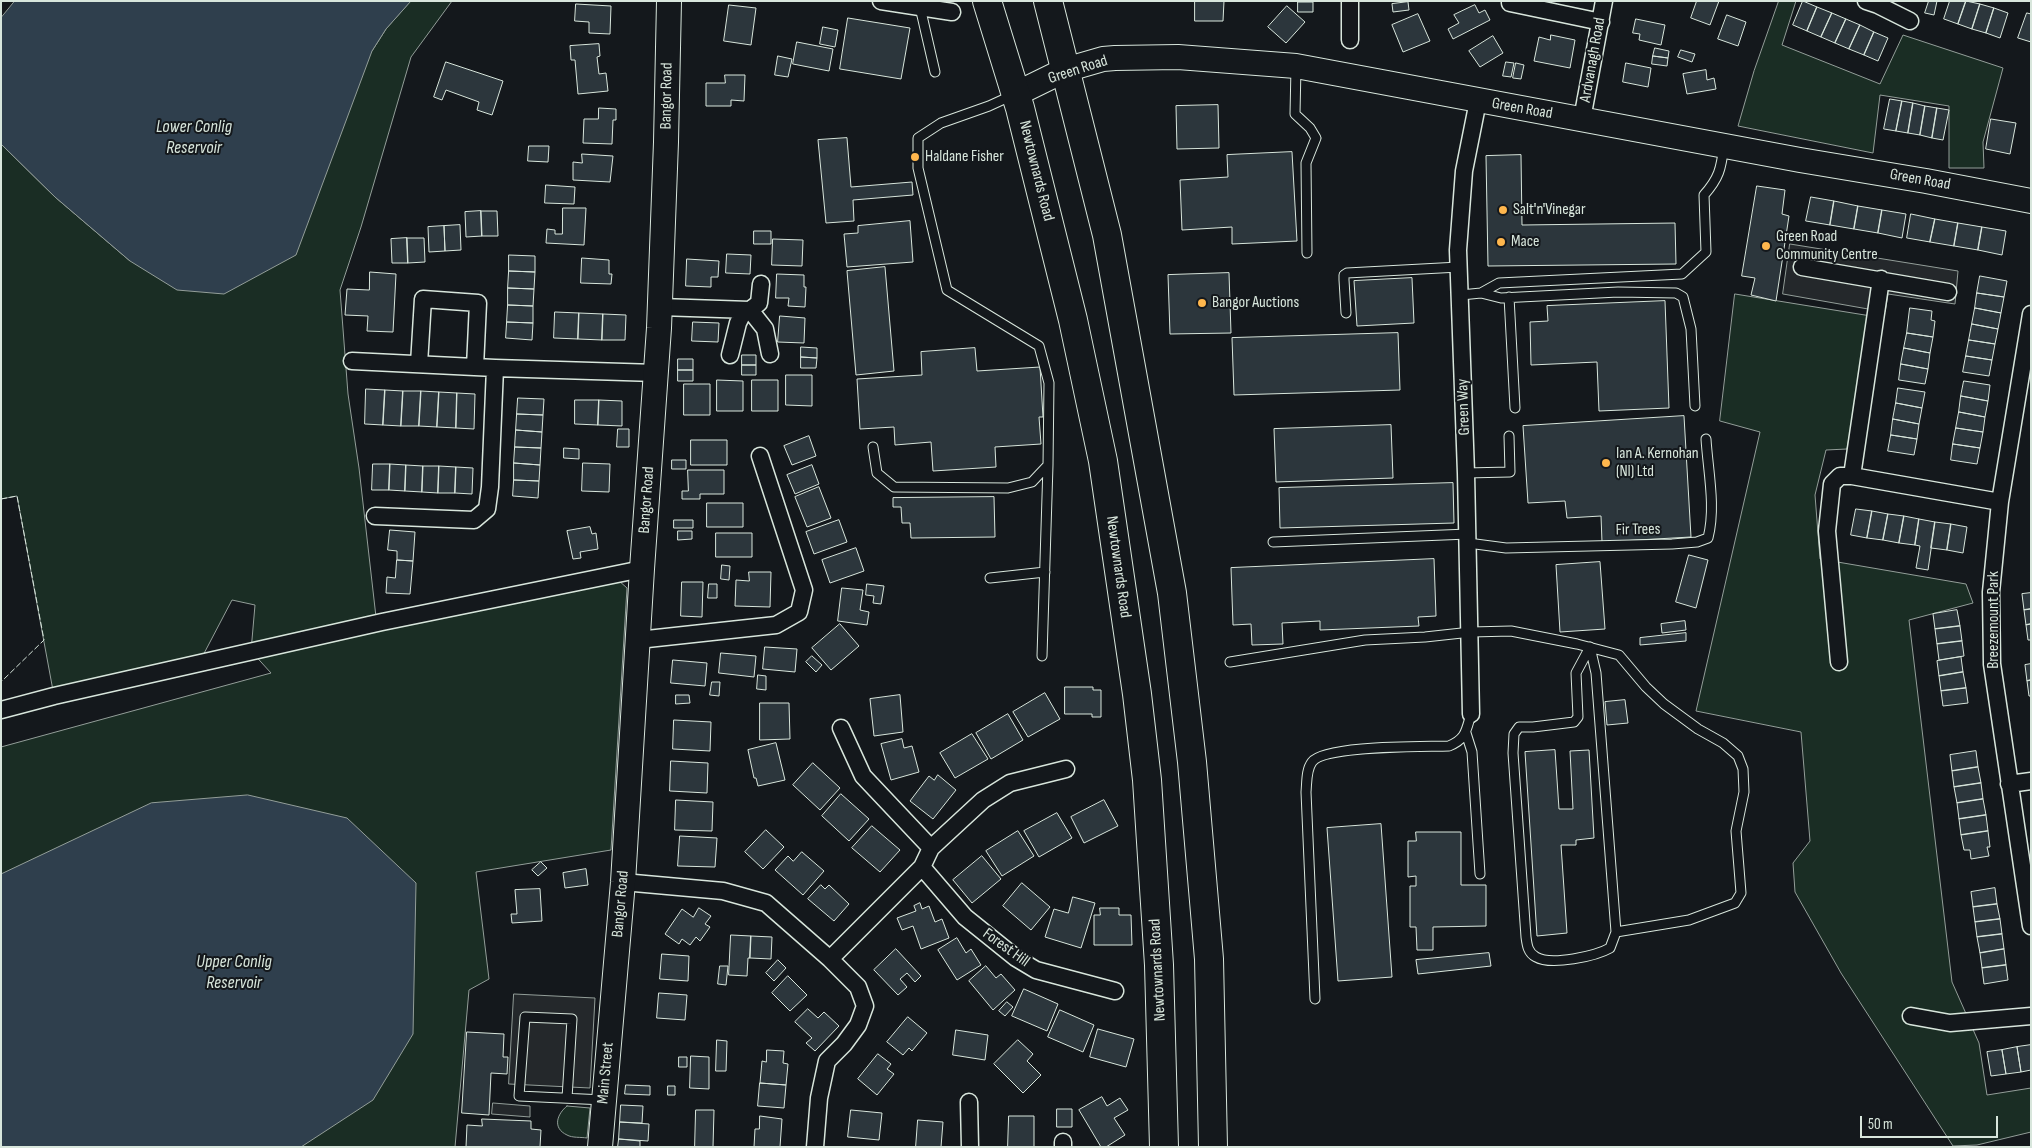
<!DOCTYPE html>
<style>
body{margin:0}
#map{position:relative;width:2032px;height:1148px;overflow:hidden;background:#14181c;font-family:"Sofia Sans Condensed",sans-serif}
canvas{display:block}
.frame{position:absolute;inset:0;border:2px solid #d8e6dc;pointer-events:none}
.scale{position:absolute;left:1860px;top:1116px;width:138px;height:22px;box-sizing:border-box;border:2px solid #d8e6dc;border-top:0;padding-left:6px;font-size:15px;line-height:18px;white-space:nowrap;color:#d8e6dc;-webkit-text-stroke:4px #14181c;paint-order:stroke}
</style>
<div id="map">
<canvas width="2032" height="1148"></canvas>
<div class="frame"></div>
<div class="scale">50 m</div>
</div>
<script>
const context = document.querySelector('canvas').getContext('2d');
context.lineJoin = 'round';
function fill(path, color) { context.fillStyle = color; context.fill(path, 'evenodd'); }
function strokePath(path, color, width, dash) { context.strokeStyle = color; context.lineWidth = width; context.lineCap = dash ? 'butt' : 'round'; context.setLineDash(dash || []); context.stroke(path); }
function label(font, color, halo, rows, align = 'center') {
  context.font = font + ' "Sofia Sans Condensed",sans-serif'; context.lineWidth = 4; context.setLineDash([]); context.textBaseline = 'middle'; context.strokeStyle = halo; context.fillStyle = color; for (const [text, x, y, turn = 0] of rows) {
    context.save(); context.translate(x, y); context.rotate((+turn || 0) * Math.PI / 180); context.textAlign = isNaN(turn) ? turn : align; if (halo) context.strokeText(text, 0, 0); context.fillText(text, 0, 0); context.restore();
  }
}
const green = new Path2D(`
 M411,1H452L411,57L361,227L340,290L348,394L359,468L376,617L618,580L627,588L611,850L476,872L489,979L469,990L455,1147H1V747L271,673L251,651L255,605L232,600L199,663L54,696L17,496L1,499V144L55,197L130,261L372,51L386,29Z
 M1779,1H1796L1782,45L1880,84L1903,35L2003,68L1983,142L1984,168H1949V106L1880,95L1873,153L1738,126L1754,71Z
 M1735,294L1871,316L1847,449L1826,450L1815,495L1820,559L1966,584L1973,603L1909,620L1952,982L1979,1043L1987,1095L2031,1088V1132L1977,1145L1953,1146L1841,973L1795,892L1793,863L1810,841L1801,732L1696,711L1760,432L1720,421Z
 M567,1106L590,1108L587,1138C581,1137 572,1138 567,1135C552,1128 557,1114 567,1106Z`);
const parking = new Path2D(`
 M1790,244L1958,271L1955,304L1888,294L1885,312L1783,294Z
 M514,994L595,998L590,1088L509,1084Z
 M493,1103L530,1106V1117L492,1114Z`);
const water = new Path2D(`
 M15,1H411L386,29L372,51L296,255L224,294L177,290L130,261L55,197L1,144V18Z
 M248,795L347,818L416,883L413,1034L373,1100L301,1147H1V874L151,803Z`);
const building = new Path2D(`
 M1195,1H1224L1223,21H1195Z
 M1697,1H1719L1710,25L1691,18Z
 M1803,1L1817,7L1807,31L1793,25Z
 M1929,1H1937L1934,15L1925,13Z
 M1950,1H1966L1958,24L1944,19Z
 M1966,1L1980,4L1972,29L1958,24Z
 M1298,2H1313V12H1298Z
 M1408,2L1409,10L1393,12L1392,4Z
 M576,4L611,6L610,34L589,33V22L575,21Z
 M1980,4L1994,8L1986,33L1972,29Z
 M729,5L756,8L751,45L724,41Z
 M1475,5L1479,13L1485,10L1490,20L1453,39L1448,29L1459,23L1454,15Z
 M1287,6L1305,22L1286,43L1268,27Z
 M1817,7L1832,13L1821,37L1807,31Z
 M1994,8L2008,13L2000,38L1986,33Z
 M1832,13L1846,19L1835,43L1821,37Z
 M2027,13L2031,14V42L2018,38Z
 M1418,14L1430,41L1403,52L1392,25Z
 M1727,15L1746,22L1738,46L1718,39Z
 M848,18L910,28L901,79L840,69Z
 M1636,19L1665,25L1661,45L1639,40L1640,34L1633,33Z
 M1846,19L1860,25L1849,49L1835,43Z
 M1860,25L1874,32L1864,55L1849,49Z
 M823,27L838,30L835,47L820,44Z
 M1874,32L1888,38L1878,61L1864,55Z
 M1551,35L1575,40L1570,68L1534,61L1539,37L1550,40Z
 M1493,36L1503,53L1480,67L1469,51Z
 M797,42L833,49L829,71L793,64Z
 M599,44L600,56L597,57L599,74L606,73L608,91L578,94L575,60H571L570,46Z
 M1655,48L1669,51L1668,58L1653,56Z
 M1681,50L1695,54L1692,62L1678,57Z
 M778,56L792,59L788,77L775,75Z
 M1653,56L1668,58L1667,66L1652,64Z
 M446,62L503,81L492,115L477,110L479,102L446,90L442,100L434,97Z
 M1506,62L1514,63L1511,77L1503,76Z
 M1516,63L1524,65L1521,79L1513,78Z
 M1626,63L1651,68L1648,87L1623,82Z
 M1706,70L1707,80L1714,78L1716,89L1687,94L1683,74Z
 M725,75H745L744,101L731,100V106H706V83H725Z
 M1890,99L1902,101L1896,131L1884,129Z
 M1902,101L1913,103L1908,133L1896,131Z
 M1913,103L1925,106L1920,135L1908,133Z
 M1218,105L1219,148L1177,149L1176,106Z
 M1925,106L1937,108L1932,138L1920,135Z
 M599,108L616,109V120H613L612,144L583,143L584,119H598Z
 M1937,108L1949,110L1943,140L1932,138Z
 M1991,119L2016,123L2010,154L1986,149Z
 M847,138L851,187L912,182L913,195L853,200L854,221L826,223L818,140Z
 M529,146H549L548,162L528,161Z
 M1292,152L1297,241L1232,244V227L1182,230L1180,180L1228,177L1227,155Z
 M582,154L613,156L610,182L573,180V162L582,163Z
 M1521,155L1522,225L1675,223L1676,264L1488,266L1486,156Z
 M546,185L575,187L574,204L545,203Z
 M1757,186L1785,190L1782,214L1789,216L1776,301L1751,295L1755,278L1742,276Z
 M1811,197L1834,201L1830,225L1806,221Z
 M1834,201L1858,206L1854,229L1830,225Z
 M1858,206L1882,210L1878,233L1854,229Z
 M563,208H586L584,245L546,243L547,229L555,230V234H562Z
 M1882,210L1906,214L1902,238L1878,233Z
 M481,211H497L498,236H482Z
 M481,211L482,236L466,237L465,212Z
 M1911,214L1935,219L1930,242L1907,238Z
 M1935,219L1958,223L1954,246L1930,242Z
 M910,221L913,262L847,267L844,234L858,233V226Z
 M1958,223L1982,227L1978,250L1954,246Z
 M460,225L461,250L445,251L444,226Z
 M444,226L445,251L429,252L428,227Z
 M1982,227L2006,231L2002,255L1978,250Z
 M754,231H771V244H754Z
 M407,238H424L425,262L408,263Z
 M407,238L408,263H392L391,239Z
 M773,239L803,240L802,266L772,265Z
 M727,254L751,255L750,274L726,273Z
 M509,255L535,256V272L509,271Z
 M582,258L609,260V274H612L611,284L581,283Z
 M687,259L719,261L718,277H711V287L686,286Z
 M885,267L894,371L856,375L847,271Z
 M509,271L535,272L534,289L508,288Z
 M370,272L396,274L393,332L367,331L368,316L345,315L347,289L369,290Z
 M1229,273L1231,333L1170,334L1168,275Z
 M777,274L804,275V287H806L805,307L788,306L789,298H776Z
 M1980,276L2007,281L2004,297L1977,293Z
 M1412,278L1414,323L1357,326L1354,281Z
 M508,288L534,289L533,306L508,305Z
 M1977,293L2004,297L2001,313L1975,308Z
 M1665,301L1669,408L1599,411L1597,362L1531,365L1530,322L1548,321L1547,306Z
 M508,305L533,306V323L507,322Z
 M1910,308L1932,311L1931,320L1935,321L1933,337L1907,333Z
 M1975,308L2001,313L1998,329L1972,324Z
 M555,312L579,313L578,339L554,338Z
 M579,313L603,314L602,340L578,339Z
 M603,314L626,315L625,340H602Z
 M780,316L805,318L804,343L778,342Z
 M507,322L533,323L532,340L506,338Z
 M693,322L719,323L718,342L692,341Z
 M1972,324L1998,329L1995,344L1969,340Z
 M1398,333L1400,390L1234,395L1232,338Z
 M1907,333L1933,337L1930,353L1904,348Z
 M1969,340L1995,344L1992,360L1966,356Z
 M801,347L817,348V358L801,357Z
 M975,348L977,371L1040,367L1043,417H1039L1041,444L995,447L996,467L933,471L931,442L895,445L894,427L860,429L857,379L922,375L921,352Z
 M1904,348L1930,353L1928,369L1901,364Z
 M742,355H756V365H742Z
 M1966,356L1992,360L1989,376L1963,372Z
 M801,357L817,358L816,368H801Z
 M678,359H693V370H678Z
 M1901,364L1928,369L1925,384L1899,380Z
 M742,365H756V375H742Z
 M678,370H693V381H678Z
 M786,375H812V406L786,405Z
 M717,380L743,381V411H717Z
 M752,380H778V411H752Z
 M1964,381L1990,385L1988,401L1961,396Z
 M684,384H710V415H684Z
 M1898,388L1925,392L1922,408L1896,403Z
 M366,389L385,390L383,425L365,424Z
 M385,390L403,391L401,426L383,425Z
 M403,391H421L419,426H401Z
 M421,391L439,392L437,427L419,426Z
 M439,392L457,393L456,428L437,427Z
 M457,393L475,394L474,429L456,428Z
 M1961,396L1988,401L1985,417L1959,412Z
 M518,398L544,399L543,415L517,414Z
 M575,400H599L598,425L575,424Z
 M599,400L622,401V426L598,425Z
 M1896,403L1922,408L1919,424L1893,419Z
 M1959,412L1985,417L1983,432L1956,428Z
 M517,414L543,415L542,432L516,430Z
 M1684,416L1691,537L1602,542L1601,516L1567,518L1565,501L1528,503L1523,426Z
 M1893,419L1919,424L1917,439L1891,435Z
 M1391,425L1393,478L1276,482L1274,429Z
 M1956,428L1983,432L1980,448L1953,444Z
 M618,429H629V447H617Z
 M516,430L542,432L541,448L515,447Z
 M1891,435L1917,439L1914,455L1888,451Z
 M809,436L816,456L792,465L784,446Z
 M691,440H727V465H691Z
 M1953,444L1980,448L1977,464L1951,460Z
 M515,447L541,448L540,465L514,463Z
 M564,448L579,449V459L564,458Z
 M672,460H686V469H672Z
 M514,463L540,465L539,481L514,480Z
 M583,463L610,464L609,492L582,491Z
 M373,464H390L389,490H372Z
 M390,464L406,465L405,491L389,490Z
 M406,465L423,466L422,492L405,491Z
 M812,465L819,484L795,494L787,475Z
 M423,466H439L438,493L422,492Z
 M439,466L456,467L455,493H438Z
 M456,467L473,468L472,494L455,493Z
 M688,470H724V494H700V499H682V491H688Z
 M514,480L539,481L538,498L513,496Z
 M1453,483L1454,523L1280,528L1279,488Z
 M819,487L831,518L807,527L795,497Z
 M994,497L995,537L911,538L910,523H902L901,507H893V498Z
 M707,503H743V527H707Z
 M1856,509L1872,511L1867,538L1851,535Z
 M1872,511L1888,514L1883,540L1867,538Z
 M1888,514L1904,516L1899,543L1883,540Z
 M1904,516L1919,519L1915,545L1899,543Z
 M1919,519L1935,522L1928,570L1916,568L1920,546L1915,545Z
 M674,520H693V528H674Z
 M839,520L847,542L814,554L806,532Z
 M1935,522L1951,524L1947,550L1931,548Z
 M1951,524L1967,527L1963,553L1947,550Z
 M590,527L592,534L596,533L598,549L580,552L581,558L573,559L567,531Z
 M390,530L415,532L413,561L397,560V551L388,550Z
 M678,531H692V539L678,540Z
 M716,533H752V557H716Z
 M856,548L864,571L830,583L822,560Z
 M1689,555L1708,560L1696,608L1676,602Z
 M1434,559L1436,616L1418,617L1419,626L1320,630V621L1282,623L1283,644L1252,645L1251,624L1233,625L1231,568Z
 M397,560L413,561L410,594L386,593L387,577L395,578Z
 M1600,562L1605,629L1560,632L1556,565Z
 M722,565L730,566L729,580L721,579Z
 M749,572H771L770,607L735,606L736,580L749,581Z
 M682,582H703L702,617L681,616Z
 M709,584H717V598H708Z
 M867,584L884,586L881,604L873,603L874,596L866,595Z
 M842,588L863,590L860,610L869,612L867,625L838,621Z
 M2031,593V609L2024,610L2022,594Z
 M2031,609V624L2026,625L2024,610Z
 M1957,610L1960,626L1935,629L1933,614Z
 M1685,621L1686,630L1662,633L1661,624Z
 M840,624L859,646L831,670L812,648Z
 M2031,624V640H2028L2026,625Z
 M1960,626L1962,641L1937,644L1935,629Z
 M1686,633V641L1640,645V638Z
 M1962,641L1964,656L1939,660L1937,644Z
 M765,647L797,649L795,672L763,669Z
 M721,653L756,656L754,677L719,673Z
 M812,656L822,665L816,672L806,662Z
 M1961,657L1963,672L1939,676L1937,661Z
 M673,660L707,663L705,686L671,683Z
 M2031,664V680L2027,681L2025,665Z
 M1963,672L1966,688L1941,691L1939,676Z
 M758,675L766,676V690L757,689Z
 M2031,680V696H2029L2027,681Z
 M712,682H720L719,696L710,695Z
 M1065,687H1093V690H1101V717H1092V714H1065Z
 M1966,688L1968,703L1943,706L1941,691Z
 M1045,693L1060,719L1028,737L1013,712Z
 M676,695H689L690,703L676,704Z
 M900,695L903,732L874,736L870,699Z
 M1625,700L1628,723L1607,725L1605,702Z
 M760,703H789L790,739L760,740Z
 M1008,714L1023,740L991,759L976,733Z
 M674,720L711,722L710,751L673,749Z
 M972,734L988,759L955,778L940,753Z
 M902,739L904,748L912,746L919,772L891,780L881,744Z
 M776,743L785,780L758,786L756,778H754L748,750Z
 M1555,750L1559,809H1573L1570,751L1589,750L1594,838L1576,840V845H1561L1567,933L1537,936L1525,752Z
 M1976,751L1978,767L1952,771L1950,755Z
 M671,761L708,763L707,793L670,791Z
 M813,763L840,788L820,810L793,785Z
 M1978,767L1981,783L1954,787L1952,771Z
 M938,775L956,790L933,819L910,801L929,776L934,780Z
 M1981,783L1983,799L1957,803L1954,787Z
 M841,794L869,819L849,841L822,816Z
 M1983,799L1986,815L1959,819L1957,803Z
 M676,800L713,802L712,831L675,830Z
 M1104,800L1118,826L1084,843L1071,817Z
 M1057,813L1072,838L1039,857L1024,831Z
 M1986,815L1988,831L1961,835L1959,819Z
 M1381,824L1392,977L1338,981L1327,828Z
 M872,826L900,850L880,872L852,848Z
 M766,830L784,847L763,869L745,852Z
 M1018,831L1034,856L1002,876L986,851Z
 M1988,831L1990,847H1987L1989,856L1971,859L1970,850H1964L1961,835Z
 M1416,832H1461V885H1486V926L1433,927V950H1417L1416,927H1410V886H1416V876L1408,877V841H1416Z
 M680,836L717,838L715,867L678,866Z
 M802,852L824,871L803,895L775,870L788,856L793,861Z
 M982,856L1001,879L972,903L953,880Z
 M541,862L547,868L538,876L532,870Z
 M586,869L588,885L565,888L563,873Z
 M1022,883L1050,907L1031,930L1003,906Z
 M821,885L825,889L829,885L849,904L834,921L808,899Z
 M1995,888L1997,904L1973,907L1971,892Z
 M540,889L542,921L512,923L511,914H517L515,890Z
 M1073,897L1095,903L1081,948L1045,937L1054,909L1068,913Z
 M920,903L922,909L929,906L935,922L942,919L949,938L921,949L913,926L902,930L897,918L916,911L914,906Z
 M1997,904L2000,919L1975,922L1973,907Z
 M699,908L711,916L705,924L710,927L700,941L696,937L690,945L682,939L679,944L665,934L682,909L693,917Z
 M1100,908H1119V915H1131L1132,945H1094V915H1100Z
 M2000,919L2002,934L1977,937L1975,922Z
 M2002,934L2004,949L1980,953L1977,937Z
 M731,935L751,936L750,958H748L747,976L729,975Z
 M751,936L772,937L771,959L750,958Z
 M957,938L966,953L971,949L981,965L957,980L938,950Z
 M896,949L921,976L915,982L907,973L900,979L907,987L898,995L874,970Z
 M2004,949L2006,965L1982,968L1980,953Z
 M1489,953L1491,966L1418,974L1416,960Z
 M662,954L689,956L688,981L660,979Z
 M778,960L786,968L774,981L766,973Z
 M2006,965L2008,980L1984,984L1982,968Z
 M720,966H728L726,985L718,984Z
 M986,966L996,978L1001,974L1015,990L993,1010L969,981Z
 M788,976L807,995L790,1011L772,993Z
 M1024,989L1058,1004L1047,1031L1012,1016Z
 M659,993L687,995L685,1020L657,1018Z
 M1007,1002L1013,1007L1005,1016L999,1011Z
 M808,1009L818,1018L824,1012L839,1026L815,1051L806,1043L812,1038L795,1022Z
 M1060,1010L1094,1025L1083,1052L1048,1037Z
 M908,1017L927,1033L912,1051L909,1048L903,1055L887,1042Z
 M1098,1029L1134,1039L1126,1067L1090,1057Z
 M956,1030L988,1035L985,1060L953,1055Z
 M467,1032L504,1034L503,1057H508L507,1074L491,1073L489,1115L462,1113Z
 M717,1040L727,1041L726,1071H716Z
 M1018,1040L1033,1054L1027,1061L1041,1075L1023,1093L994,1064Z
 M2031,1045V1070L2021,1072L2017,1047Z
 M2017,1047L2021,1072L2006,1074L2002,1050Z
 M767,1050L784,1051L783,1063L788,1064L786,1085L760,1083L762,1061L766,1062Z
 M2002,1050L2006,1074L1991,1076L1987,1052Z
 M878,1054L891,1064L887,1069L894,1074L877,1095L858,1079Z
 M691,1056L709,1057V1089L690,1088Z
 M679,1057H687V1067H679Z
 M760,1083L786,1085L784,1108L758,1106Z
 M626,1085L650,1086V1095L625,1094Z
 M668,1086H675V1095H668Z
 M1102,1097L1107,1106L1120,1098L1128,1110L1114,1118L1125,1135L1106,1147H1101L1079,1110Z
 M621,1105L643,1106L642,1123L620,1122Z
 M1057,1109H1072V1127H1057Z
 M696,1110H714L713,1147H695Z
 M851,1110L882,1113L879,1140L848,1137Z
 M760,1116L782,1119L780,1147H754L755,1129H759Z
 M1009,1116H1034V1147H1008Z
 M482,1119L531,1121V1129L541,1130L540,1147H466L467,1125L482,1126Z
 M918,1120L943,1122L941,1147H916Z
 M620,1122L649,1124L648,1141L619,1139Z
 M619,1139L640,1141V1147H618Z`);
const lane = new Path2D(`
 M920,7L935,72
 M1296,67L1295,114L1310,128L1316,138L1306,163L1307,253
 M1481,293L1499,283L1682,274L1706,252L1704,195C1719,178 1721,169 1724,146
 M1461,295L1481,293L1501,298L1618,292L1676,293L1683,297L1691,329L1695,406
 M1509,297L1515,408
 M1346,313L1344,280V275L1347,273L1459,267
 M873,447L877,473L894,487L1008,488L1032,482L1048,465L1049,383L1039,346L947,290L918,168V138L941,123L989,106L1013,95
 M1466,473L1510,472L1509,436
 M1273,542L1468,534
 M1468,543L1506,548L1672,544L1697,542L1708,538C1716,507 1708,471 1706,439
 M990,578L1045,572
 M1590,647L1576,673L1578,717L1574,722L1533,727H1519L1514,734L1513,753L1526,937C1527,945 1528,953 1536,957C1551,966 1596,956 1610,948L1616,932
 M1042,656L1048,465
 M1230,662L1365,640L1425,637L1471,632L1511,631L1577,644L1619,655L1646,687L1664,704L1698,729L1723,743L1738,756L1743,769L1744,792L1736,831L1741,893L1735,903L1689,920L1616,932L1596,673L1590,647
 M1466,733L1472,752L1480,874
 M1315,999L1306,792C1307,782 1306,770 1312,762C1325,745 1425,747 1449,746C1466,739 1466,731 1471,714
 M567,1098L572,1019L525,1017L519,1096L604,1100`);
const street = new Path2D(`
 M881,1L952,12
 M1866,1L1878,5L1910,21
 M1510,3L1601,22
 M1350,40V1
 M1582,119L1604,1
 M1802,267L1948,292
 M660,307L750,310L759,303L761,284
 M750,310L765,329L770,354
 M2031,314L2000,502L1991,592L1992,664L2031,926
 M730,355L738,323L744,311
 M352,361L495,368L656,373
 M419,364L423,299L478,303L475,367
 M1852,476L1881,279
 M375,516L474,520L487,509L490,487L495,368
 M638,640L776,625L799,612L804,590L760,456
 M1839,662L1827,531L1832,484L1840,476H1852L2000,502
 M1,710L54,696L382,622L642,569
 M1471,714L1466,473L1458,250L1464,171L1478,101
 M841,728L863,776L931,848
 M2009,784L2031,781
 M922,867L965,917L1016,958L1036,970L1115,991
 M623,882L723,891L766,903L830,959L858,987L865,1006L858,1025L844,1044L827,1061L819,1098L815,1147
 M830,959L922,867L931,848L983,800L1010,783L1066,769
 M1911,1016L1950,1023L2031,1016
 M969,1102L970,1147
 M1063,1142V1147`);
const secondary = new Path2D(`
 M1016,94L1065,70L1103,59L1115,58L1178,57L1296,66L1800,160L1926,181L2031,201
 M600,1147L623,882L642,569L659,328L666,142L669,1`);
const highway = new Path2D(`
 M987,1L1020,108L1073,320L1103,461L1137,694L1147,780L1159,965L1164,1147
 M1048,1L1107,235L1172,593L1192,762L1209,959L1213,1147`);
const fence = new Path2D(`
 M1,499L17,496L44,640L1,682`);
const markers = [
 [915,157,5,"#ffb74d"],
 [1503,210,5,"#ffb74d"],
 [1501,242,5,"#ffb74d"],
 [1766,246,5,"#ffb74d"],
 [1202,303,5,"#ffb74d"],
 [1606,463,5,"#ffb74d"]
];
const streetNames = [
 ["Ardvanagh Road",1593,60,-80],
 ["Green Road",1078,70,-18],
 ["Bangor Road",667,96,-89],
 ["Green Road",1522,109,10],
 ["Newtownards Road",1036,171,76],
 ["Green Road",1920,180,10],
 ["Green Way",1464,407,-92],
 ["Bangor Road",647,500,-86],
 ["Fir Trees",1638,530,-1],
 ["Newtownards Road",1118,567,82],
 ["Breezemount Park",1994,620,-90],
 ["Bangor Road",621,904,-85],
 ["Forest Hill",1006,948,36],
 ["Newtownards Road",1158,970,-93],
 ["Main Street",606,1073,-85]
];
const poiNames = [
 ["Haldane Fisher",925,157],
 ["Salt'n'Vinegar",1513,210],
 ["Green Road",1776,237],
 ["Community Centre",1776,255],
 ["Mace",1511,242],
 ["Bangor Auctions",1212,303],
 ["Ian A. Kernohan",1616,454],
 ["(NI) Ltd",1616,472]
];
const waterNames = [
 ["Lower Conlig",194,127],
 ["Reservoir",194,148],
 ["Upper Conlig",234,962],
 ["Reservoir",234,983]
];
fill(green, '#1a2d24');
strokePath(green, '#939e99', 1);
fill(parking, '#24282b');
strokePath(parking, '#939e99', 1);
fill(water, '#2f3f4d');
strokePath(water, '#939e99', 1);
fill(building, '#2c363c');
strokePath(building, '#d8e6dc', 1);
strokePath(lane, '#d8e6dc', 11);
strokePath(street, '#d8e6dc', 19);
strokePath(secondary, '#d8e6dc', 26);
strokePath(highway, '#d8e6dc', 30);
strokePath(lane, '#14181c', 9);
strokePath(street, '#14181c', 16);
strokePath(secondary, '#14181c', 24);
strokePath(highway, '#14181c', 28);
strokePath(fence, '#d8e6dc', 1, [6, 2.5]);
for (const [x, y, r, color] of markers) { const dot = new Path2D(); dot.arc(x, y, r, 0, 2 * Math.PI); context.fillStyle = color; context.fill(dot); strokePath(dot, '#14181c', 2); }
label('16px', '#d8e6dc', '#14181c', streetNames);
label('16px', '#d8e6dc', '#14181c', poiNames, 'left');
label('italic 18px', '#d8e6dc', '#14181c', waterNames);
</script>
